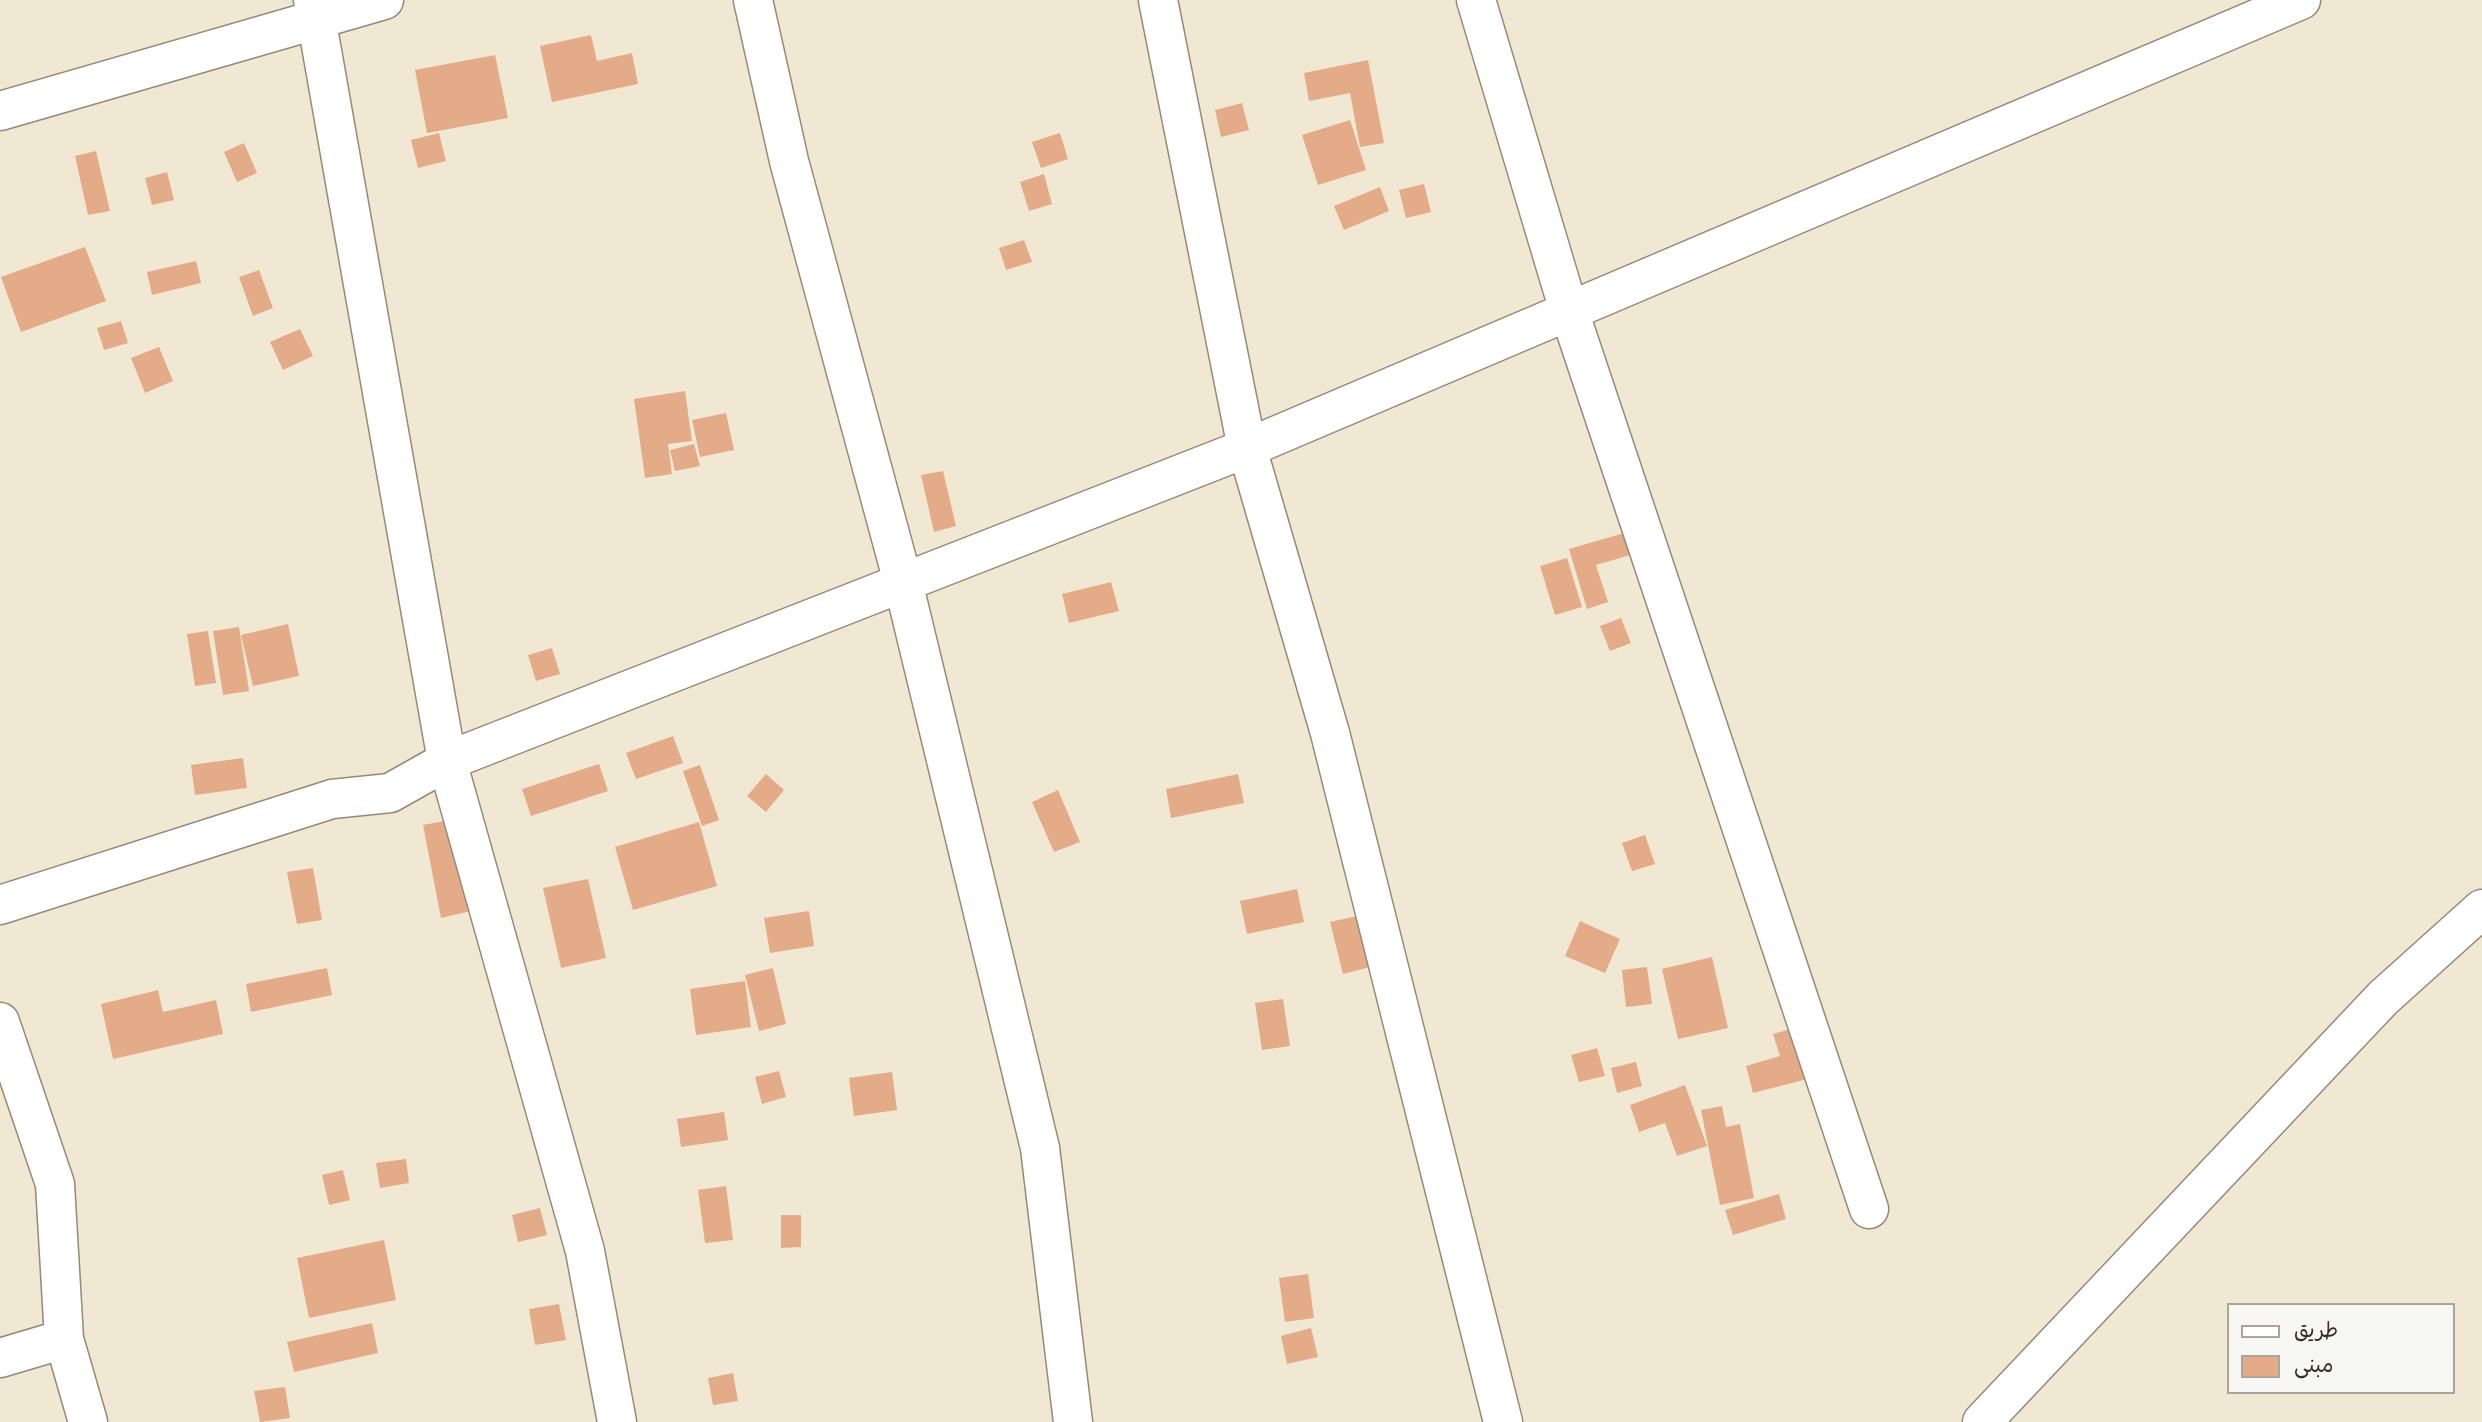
<!DOCTYPE html>
<meta charset="utf-8">
<style>
body{margin:0}
#map{position:relative;width:2482px;height:1422px;overflow:hidden;background:#f1e8d3;font-family:"Gochi Hand","Playpen Sans Arabic",sans-serif}
canvas{display:block}
.legend{position:absolute;left:2227px;top:1303px;width:228px;height:91px;box-sizing:border-box;background:#f6f6f2;border:2px solid #aba49d;margin:0;padding:9px 12px;list-style:none;font-size:21px;color:#3b2a1e}
.legend li{display:flex;align-items:center;gap:14px;height:35px}
.legend b{width:35px;border:2px solid #aba49d}
</style>
<div id="map">
<canvas width="2482" height="1422"></canvas>
<ul class="legend">
<li><b style="height:9px;background:#fff"></b>طريق</li>
<li><b style="height:19px;background:#e4ab89"></b>مبنى</li>
</ul>
</div>
<script>
const context = document.querySelector('canvas').getContext('2d');
context.lineJoin = 'round';
function fill(path, color) { context.fillStyle = color; context.fill(path, 'evenodd'); }
function strokePath(path, color, width, dash) { context.strokeStyle = color; context.lineWidth = width; context.lineCap = dash ? 'butt' : 'round'; context.setLineDash(dash || []); context.stroke(path); }
const building = new Path2D(`
 M591,35L597,61L632,53L638,84L552,102L540,46Z
 M495,55L508,118L427,133L415,70Z
 M1368,60L1384,143L1360,147L1350,93L1309,101L1304,73Z
 M1242,103L1249,130L1221,137L1215,110Z
 M1350,120L1366,170L1318,185L1302,135Z
 M439,133L446,161L418,168L411,140Z
 M1060,133L1068,159L1041,168L1032,142Z
 M244,143L257,173L237,182L224,152Z
 M96,151L110,211L88,215L75,156Z
 M167,172L174,200L152,205L145,178Z
 M1044,174L1052,204L1029,211L1020,182Z
 M1424,184L1431,212L1406,218L1399,190Z
 M1380,187L1389,211L1344,230L1334,206Z
 M1024,240L1032,262L1006,270L999,248Z
 M85,247L106,301L21,332L1,277Z
 M196,261L201,283L152,295L147,272Z
 M259,270L273,308L253,316L239,277Z
 M121,321L128,343L104,350L97,328Z
 M300,329L313,356L283,370L270,342Z
 M159,347L173,381L145,393L131,358Z
 M685,391L692,441L668,444L672,474L645,478L634,399Z
 M726,413L734,450L700,457L692,420Z
 M694,444L700,466L675,471L670,450Z
 M943,471L956,526L934,532L921,475Z
 M1631,531L1637,553L1596,565L1608,602L1587,609L1569,549Z
 M1567,558L1582,607L1555,615L1540,566Z
 M1111,582L1119,611L1069,623L1062,594Z
 M1621,618L1631,643L1610,651L1600,626Z
 M288,624L299,676L253,686L241,635Z
 M239,627L249,691L223,695L213,631Z
 M208,631L216,683L195,686L187,634Z
 M552,648L560,674L536,681L528,655Z
 M673,736L683,763L636,779L626,753Z
 M243,758L247,788L195,795L191,765Z
 M599,764L608,791L531,816L522,789Z
 M700,765L719,820L702,826L683,771Z
 M766,774L784,790L766,812L747,796Z
 M1238,774L1244,803L1171,818L1166,789Z
 M1058,790L1080,842L1054,852L1032,802Z
 M460,818L479,909L441,918L423,825Z
 M699,822L717,886L633,910L615,847Z
 M1645,835L1655,864L1632,871L1622,843Z
 M313,868L322,920L297,924L287,872Z
 M588,879L606,958L561,968L543,888Z
 M1297,889L1304,922L1247,934L1240,901Z
 M809,911L814,946L770,953L764,918Z
 M1366,914L1378,965L1343,974L1330,922Z
 M1580,921L1620,939L1605,973L1565,956Z
 M1712,957L1728,1028L1678,1039L1662,969Z
 M1647,967L1652,1004L1626,1007L1622,970Z
 M327,968L332,995L251,1012L246,984Z
 M773,968L786,1024L759,1031L745,975Z
 M745,981L751,1027L696,1035L690,989Z
 M158,990L163,1012L216,1000L223,1034L113,1059L101,1004Z
 M1283,999L1290,1046L1262,1050L1255,1003Z
 M1801,1026L1815,1077L1753,1093L1746,1066L1780,1056L1773,1034Z
 M1597,1048L1605,1076L1579,1082L1571,1055Z
 M1636,1062L1642,1086L1617,1093L1611,1068Z
 M779,1071L786,1097L762,1104L755,1077Z
 M892,1072L897,1110L854,1116L849,1078Z
 M1685,1085L1707,1146L1677,1156L1665,1123L1639,1132L1630,1105Z
 M1722,1106L1726,1127L1740,1124L1754,1198L1720,1205L1701,1110Z
 M724,1112L728,1140L681,1147L677,1119Z
 M406,1159L409,1183L380,1188L376,1163Z
 M343,1170L350,1200L329,1205L322,1175Z
 M726,1186L733,1240L705,1243L698,1190Z
 M1779,1194L1786,1219L1733,1235L1725,1210Z
 M540,1208L547,1235L518,1242L512,1215Z
 M781,1215H801V1247L781,1248Z
 M384,1240L396,1300L309,1318L297,1258Z
 M1308,1274L1314,1318L1285,1322L1279,1278Z
 M559,1304L566,1340L535,1345L529,1309Z
 M372,1323L378,1353L294,1372L287,1342Z
 M1311,1328L1318,1357L1287,1364L1281,1336Z
 M733,1373L738,1401L713,1405L708,1378Z
 M285,1387L290,1418L260,1422L254,1391Z`);
const minor = new Path2D(`
 M313,0L447,761L585,1251L617,1422
 M753,0L789,161L903,582L1040,1148L1073,1422
 M1158,0L1247,448L1330,733L1503,1422
 M1476,0L1569,311L1869,1209
 M0,111L384,0
 M0,905L332,799L390,793L447,761L1247,448L2301,0
 M0,1022L55,1184L64,1339L88,1422
 M0,1358L64,1339
 M1982,1422L2383,998L2482,909`);
fill(building, '#e4ab89');
strokePath(minor, '#968978', 41);
strokePath(minor, '#fff', 38);
</script>
